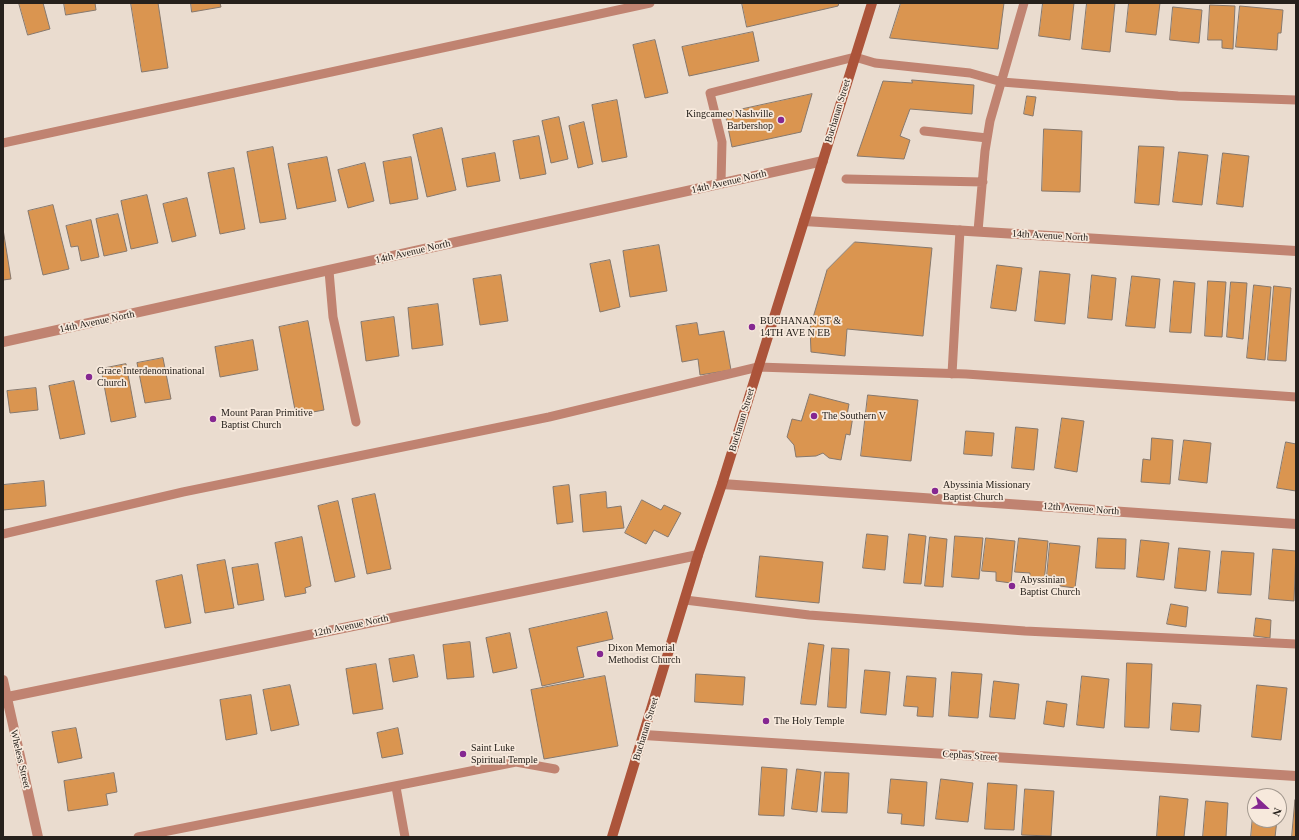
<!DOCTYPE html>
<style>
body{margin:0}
#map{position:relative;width:1299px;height:840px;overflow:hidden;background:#eadccf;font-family:"Times New Roman",serif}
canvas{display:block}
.frame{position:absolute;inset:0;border:4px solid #26211c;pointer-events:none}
.north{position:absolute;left:1247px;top:788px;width:40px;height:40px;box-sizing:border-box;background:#f7e9dc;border:1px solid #a3998f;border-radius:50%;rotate:112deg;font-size:11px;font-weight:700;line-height:16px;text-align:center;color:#26211c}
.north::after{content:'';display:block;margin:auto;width:14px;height:18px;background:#852791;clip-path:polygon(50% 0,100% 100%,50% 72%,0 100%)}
</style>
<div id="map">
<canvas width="1299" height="840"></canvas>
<div class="frame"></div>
<div class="north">N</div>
</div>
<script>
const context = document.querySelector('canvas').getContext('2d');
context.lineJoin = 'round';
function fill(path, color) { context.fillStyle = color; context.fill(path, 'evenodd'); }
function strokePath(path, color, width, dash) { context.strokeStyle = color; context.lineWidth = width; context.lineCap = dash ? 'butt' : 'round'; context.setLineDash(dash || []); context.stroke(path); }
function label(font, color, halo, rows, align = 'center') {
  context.font = font + ' "Times New Roman",serif'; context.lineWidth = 3.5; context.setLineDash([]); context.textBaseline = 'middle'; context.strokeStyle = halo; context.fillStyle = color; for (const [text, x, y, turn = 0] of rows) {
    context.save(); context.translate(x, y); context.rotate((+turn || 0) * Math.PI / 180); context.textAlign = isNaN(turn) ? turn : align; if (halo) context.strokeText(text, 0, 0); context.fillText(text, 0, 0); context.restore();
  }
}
const building = new Path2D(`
 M19,3H43L50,29L28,35Z
 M64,3H95L96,10L66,15Z
 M131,3H158L168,68L142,72Z
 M191,3H220L221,7L192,12Z
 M742,3H839L838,6L747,27Z
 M901,3H1004L998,49L890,38Z
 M1043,3H1074L1070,40L1039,36Z
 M1087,3H1115L1110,52L1082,49Z
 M1129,3H1160L1156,35L1126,32Z
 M1210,5L1235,6L1233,49L1222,48V40H1208Z
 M1240,6L1283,10L1281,33H1278L1277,50L1236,47Z
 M1173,7L1202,10L1199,43L1170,40Z
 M753,32L759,61L689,76L682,47Z
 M655,40L668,93L645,98L633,45Z
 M912,80L974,85L972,114L910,109L900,136L910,140L904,159L857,156L883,81L912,83Z
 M812,94L801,132L732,147L725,113Z
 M1027,96L1036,97L1033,116L1024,114Z
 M617,100L627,157L602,162L592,105Z
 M559,117L568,159L551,163L542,121Z
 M584,122L593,164L578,168L569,126Z
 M442,128L456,190L427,197L413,135Z
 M1044,129L1082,131L1080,192L1042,191Z
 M539,136L546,174L520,179L513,141Z
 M1139,146L1164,147L1159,205L1135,203Z
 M273,147L286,219L260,223L247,152Z
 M1179,152L1208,155L1202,205L1173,202Z
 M495,153L500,181L467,187L462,159Z
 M1223,153L1249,156L1243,207L1217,204Z
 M327,157L336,201L297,209L288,164Z
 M411,157L418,199L390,204L383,162Z
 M365,163L374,201L348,208L338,170Z
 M234,168L245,229L220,234L208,173Z
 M147,195L158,243L131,249L121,201Z
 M187,198L196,236L172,242L163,204Z
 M53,205L69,269L43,275L28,211Z
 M118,214L127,251L104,256L96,219Z
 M91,220L99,257L81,261L78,246L71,247L66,226Z
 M3,229L11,279L3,280Z
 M855,242L932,248L923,336L847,329L845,356L811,352L810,328L827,270Z
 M659,245L667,291L630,297L623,251Z
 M610,260L620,307L600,312L590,264Z
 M997,265L1022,268L1016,311L991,308Z
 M1040,271L1070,274L1065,324L1035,321Z
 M501,275L508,321L480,325L473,279Z
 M1092,275L1116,278L1112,320L1088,318Z
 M1132,276L1160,279L1155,328L1126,326Z
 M1174,281L1195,283L1191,333L1170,332Z
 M1208,281L1226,282L1222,337L1205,336Z
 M1231,282L1247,283L1243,339L1227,337Z
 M1254,285L1271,287L1265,360L1247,358Z
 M1274,286L1291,288L1286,361L1268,360Z
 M438,304L443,345L412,349L408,308Z
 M394,317L399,356L366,361L361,322Z
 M308,321L324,410L296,415L279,327Z
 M697,323L699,335L724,331L731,370L700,375L698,359L682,362L676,326Z
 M253,340L258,370L220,377L215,347Z
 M163,358L171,399L145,403L137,363Z
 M126,364L136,417L111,422L101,369Z
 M74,381L85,434L60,439L49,386Z
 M36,388L38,410L10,413L7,391Z
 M810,394L849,404L847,415L853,416L850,435L846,434L841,460L829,458L823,453L816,456L796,457L794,445L787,437L792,419L801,421Z
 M868,395L918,400L911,461L861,456Z
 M1062,418L1084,421L1077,472L1055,468Z
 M1016,427L1038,429L1034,470L1012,468Z
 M966,431L994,433L992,456L964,454Z
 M1152,438L1173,440L1170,484L1141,482L1143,459L1150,460Z
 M1184,440L1211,443L1207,483L1179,480Z
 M1286,442L1296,444V491L1277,488Z
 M44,481L46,506L3,510V485Z
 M569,485L573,522L557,524L553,487Z
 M606,492L607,508L621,506L624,528L583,532L580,495Z
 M375,494L391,569L367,574L352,499Z
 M642,500L661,510L664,505L681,513L668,537L654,530L646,544L625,533Z
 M338,501L355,577L335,582L318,506Z
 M867,534L888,536L885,570L863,568Z
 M909,534L926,536L921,584L904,583Z
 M955,536L983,538L979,579L952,577Z
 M302,537L311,586L305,588L306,593L285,597L275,543Z
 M930,537L947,539L943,587L925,586Z
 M986,538L1015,541L1011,583L996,581V572L982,571Z
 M1019,538L1048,541L1044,583L1029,582L1030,573L1015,572Z
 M1098,538L1126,539L1125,569L1096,568Z
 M1141,540L1169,543L1164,580L1137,577Z
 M1050,543L1080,546L1075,588L1060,586L1061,577L1047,576Z
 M1179,548L1210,551L1206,591L1175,588Z
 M1273,549L1296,551L1294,601L1269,599Z
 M1222,551L1254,553L1251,595L1218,593Z
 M760,556L823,562L819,603L756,597Z
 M225,560L234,608L205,613L197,565Z
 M258,564L264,600L238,605L232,568Z
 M182,575L191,623L165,628L156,581Z
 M1171,604L1188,607L1186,627L1167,624Z
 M607,612L613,639L577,647L584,677L542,686L529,629Z
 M1256,618L1271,620L1270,638L1254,636Z
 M510,633L517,668L493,673L486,638Z
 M470,642L474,677L447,679L443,645Z
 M809,643L824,645L816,705L801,704Z
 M832,648L849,649L846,708L828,707Z
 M414,655L418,677L393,682L389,659Z
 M1127,663L1152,664L1149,728L1125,727Z
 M376,664L383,709L353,714L346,669Z
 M865,670L890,672L886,715L861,713Z
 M952,672L982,674L978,718L949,716Z
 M696,674L745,677L743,705L695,702Z
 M605,676L618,746L544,759L531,690Z
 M907,676L936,678L933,717L917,716L918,707L904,706Z
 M1082,676L1109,679L1104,728L1077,725Z
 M994,681L1019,684L1015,719L990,717Z
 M290,685L299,725L271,731L263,690Z
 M1257,685L1287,688L1281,740L1252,737Z
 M251,695L257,734L226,740L220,700Z
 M1047,701L1067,704L1064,727L1044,724Z
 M1173,703L1201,705L1199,732L1171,730Z
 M76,728L82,758L58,763L52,732Z
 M398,728L403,754L382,758L377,733Z
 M762,767L787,769L784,816L759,815Z
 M797,769L821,772L817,812L792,809Z
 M825,772L849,773L847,813L822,812Z
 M114,773L117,792L106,794L108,805L68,811L64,781Z
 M891,779L927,782L924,826L901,824L902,814L888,813Z
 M941,779L973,783L968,822L936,819Z
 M988,783L1017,785L1014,830L985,829Z
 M1025,789L1054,791L1051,836L1022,835Z
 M1160,796L1188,799L1184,837H1157Z
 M1295,800L1296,837H1292Z
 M1206,801L1228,803L1226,837H1203Z
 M1253,815H1255V820H1277L1275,837H1251Z`);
const lane = new Path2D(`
 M924,131L987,138
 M3,143L650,3
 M846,179L983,182
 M721,183L722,142L710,93L855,57L875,63L970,73L1002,82L1178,96L1296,100
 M978,231L985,151L990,121L1024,3
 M329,271L333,317L356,422
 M952,374L960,230
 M3,534L183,492L549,417L758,367L966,374L1296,397
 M685,600L809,615L1025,631L1296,644
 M396,787L405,837
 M138,837L516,762L555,769`);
const street = new Path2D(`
 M804,221L1296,251
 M3,342L823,161
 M722,484L1296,524
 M3,680L38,837
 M3,698L698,555
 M644,735L1296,776`);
const secondary = new Path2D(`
 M612,837L698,555L722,484L872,3`);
const markers = [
 [781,120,4,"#852791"],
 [752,327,4,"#852791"],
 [89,377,4,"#852791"],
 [814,416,4,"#852791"],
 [213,419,4,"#852791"],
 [935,491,4,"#852791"],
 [1012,586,4,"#852791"],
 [600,654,4,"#852791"],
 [766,721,4,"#852791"],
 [463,754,4,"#852791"]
];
const streetNames = [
 ["Buchanan Street",838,111,-73],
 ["14th Avenue North",729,182,-13],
 ["14th Avenue North",1050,236,3],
 ["14th Avenue North",413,252,-13],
 ["14th Avenue North",97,322,-12],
 ["Buchanan Street",742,420,-73],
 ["12th Avenue North",1081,509,4],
 ["12th Avenue North",351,626,-12],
 ["Buchanan Street",646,729,-73],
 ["Cephas Street",970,756,4],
 ["Wheless Street",20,759,77]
];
const poiNames = [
 ["Kingcameo Nashville",773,114,"right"],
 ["Barbershop",773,126,"right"],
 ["BUCHANAN ST &",760,321],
 ["14TH AVE N EB",760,333],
 ["Grace Interdenominational",97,371],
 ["Church",97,383],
 ["Mount Paran Primitive",221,413],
 ["Baptist Church",221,425],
 ["The Southern V",822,416],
 ["Abyssinia Missionary",943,485],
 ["Baptist Church",943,497],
 ["Abyssinian",1020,580],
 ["Baptist Church",1020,592],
 ["Dixon Memorial",608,648],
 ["Methodist Church",608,660],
 ["The Holy Temple",774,721],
 ["Saint Luke",471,748],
 ["Spiritual Temple",471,760]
];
fill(building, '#da9550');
strokePath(building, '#86786d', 1);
strokePath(lane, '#c08371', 9);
strokePath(street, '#c08371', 10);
strokePath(secondary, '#ac543a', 10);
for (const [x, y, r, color] of markers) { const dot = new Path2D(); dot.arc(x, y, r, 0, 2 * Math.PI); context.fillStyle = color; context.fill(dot); strokePath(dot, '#f7e9dc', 1.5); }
label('10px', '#26211c', '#f7e9dc', streetNames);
label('10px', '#26211c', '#f7e9dc', poiNames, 'left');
</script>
